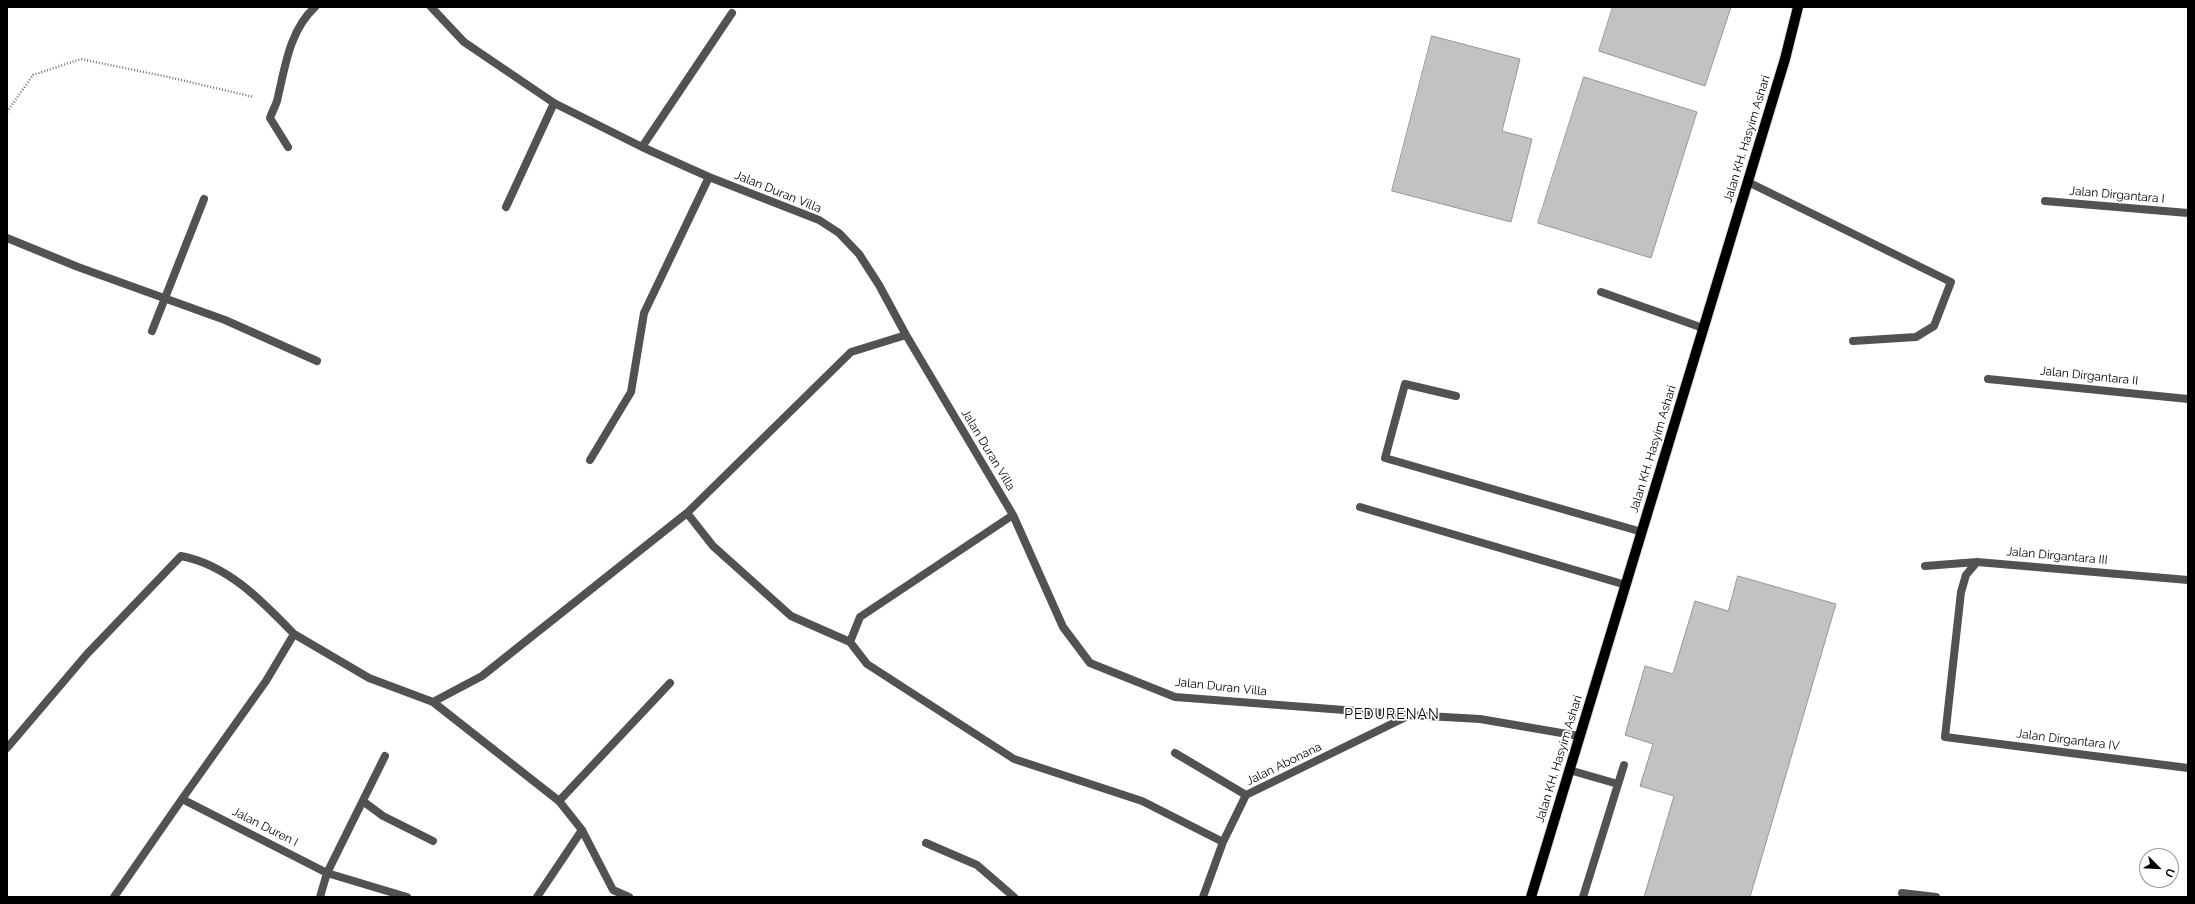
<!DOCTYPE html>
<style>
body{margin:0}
#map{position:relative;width:2195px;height:904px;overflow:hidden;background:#fff;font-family:Raleway,sans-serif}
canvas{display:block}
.frame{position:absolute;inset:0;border:8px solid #000;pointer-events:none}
.north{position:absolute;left:2139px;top:848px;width:40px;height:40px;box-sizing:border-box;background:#fff;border:1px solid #999;border-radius:50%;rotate:114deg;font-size:11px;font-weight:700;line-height:16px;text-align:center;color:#000}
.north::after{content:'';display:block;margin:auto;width:14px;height:18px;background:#000;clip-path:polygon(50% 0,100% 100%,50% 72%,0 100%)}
</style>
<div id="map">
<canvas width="2195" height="904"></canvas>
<div class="frame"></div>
<div class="north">U</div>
</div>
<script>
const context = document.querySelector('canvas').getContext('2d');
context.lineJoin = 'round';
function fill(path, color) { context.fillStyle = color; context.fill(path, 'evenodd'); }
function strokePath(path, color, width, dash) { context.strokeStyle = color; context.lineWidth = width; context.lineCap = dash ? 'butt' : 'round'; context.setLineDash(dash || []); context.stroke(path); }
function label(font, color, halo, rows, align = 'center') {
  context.font = font + ' Raleway,sans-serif'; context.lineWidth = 3.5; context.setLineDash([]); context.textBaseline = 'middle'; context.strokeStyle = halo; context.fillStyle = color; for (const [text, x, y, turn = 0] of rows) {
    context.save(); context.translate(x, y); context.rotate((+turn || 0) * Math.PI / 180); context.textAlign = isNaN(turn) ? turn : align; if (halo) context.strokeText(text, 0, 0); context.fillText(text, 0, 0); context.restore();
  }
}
const building = new Path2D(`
 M1613,7H1731L1705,86L1599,51Z
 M1432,36L1520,59L1502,131L1532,139L1511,222L1392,191Z
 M1584,77L1697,112L1651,258L1538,223Z
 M1738,576L1836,604L1750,897H1644L1674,796L1640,786L1653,744L1625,735L1645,666L1673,674L1695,601L1728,611Z`);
const path = new Path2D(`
 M7,112L33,75L81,59L168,77L254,97`);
const service = new Path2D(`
 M288,147L270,118C272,112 275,107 277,101C285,68 289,31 315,7
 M1748,182L1951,282L1934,326L1916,337L1853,341
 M1601,292L1703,328
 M1456,396L1405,384L1385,458L1642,532
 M1360,507L1626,585
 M1569,770L1618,784
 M1583,897L1624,765`);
const minor = new Path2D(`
 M431,7L464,42L554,103L642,147L709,177L819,220L839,233L859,254L879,285L906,335L1013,515L1063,627L1090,663L1175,697L1409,715L1480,719L1579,736
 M642,147L732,13
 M2045,201L2188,213
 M506,207L554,103
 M7,238L78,267L225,320L317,361
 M152,331L204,199
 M1988,379L2188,399
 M590,460L631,392L644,313L709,177
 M687,513L713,546L791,616L850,642L867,664L1014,759L1142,801L1223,842
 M1977,562L1966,575L1961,592L1945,737L2188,768
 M1925,566L1977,562L2188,580
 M294,634L369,678L433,702L559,801L582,830L613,890L629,897
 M850,642L860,617L1013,515
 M433,702L482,676L687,513L851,352L906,335
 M7,748L87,654L181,556C228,565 262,601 294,634L266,681L182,799
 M1175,753L1246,795
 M559,801L670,683
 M364,802L383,816L433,841
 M926,843L977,865L1014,897
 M1902,893L1936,897
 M114,897L182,799L327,873L385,756
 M320,897L327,873L407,897
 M537,897L582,830
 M1203,897L1223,842L1246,795L1408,716`);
const primary = new Path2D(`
 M1531,897L1785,59L1798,7`);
const streetNames = [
 ["Jalan KH. Hasyim Ashari",1747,139,-73],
 ["Jalan Duran Villa",778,192,22],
 ["Jalan Dirgantara I",2117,195,5],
 ["Jalan Dirgantara II",2089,376,6],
 ["Jalan KH. Hasyim Ashari",1653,449,-73],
 ["Jalan Duran Villa",988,450,59],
 ["Jalan Dirgantara III",2057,556,5],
 ["Jalan Duran Villa",1221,687,6],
 ["Jalan Dirgantara IV",2068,740,7],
 ["Jalan KH. Hasyim Ashari",1559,759,-73],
 ["Jalan Abonana",1284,764,-26],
 ["Jalan Duren I",265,827,27]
];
const quarterNames = [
 ["PEDURENAN",1392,715]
];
fill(building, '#c2c2c2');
strokePath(building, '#969696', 1);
strokePath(primary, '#dbdbdb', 12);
strokePath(path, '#747474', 2.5, [1, 2]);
strokePath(service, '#525252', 8);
strokePath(minor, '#525252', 8);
strokePath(primary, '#000', 10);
label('12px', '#000', '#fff', streetNames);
context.letterSpacing = '1px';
label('14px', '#000', '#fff', quarterNames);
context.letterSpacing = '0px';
</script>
